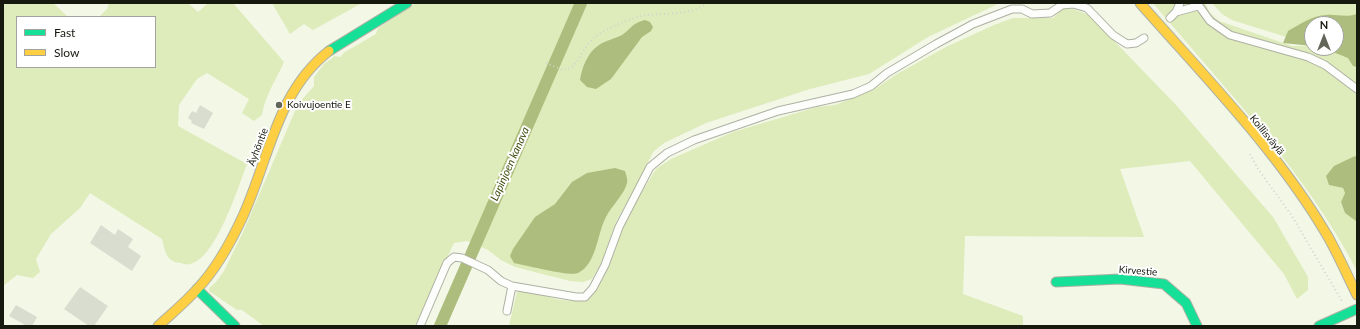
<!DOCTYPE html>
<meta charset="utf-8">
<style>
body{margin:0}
#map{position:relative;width:1360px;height:329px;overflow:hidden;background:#f2f7e6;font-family:Lato,sans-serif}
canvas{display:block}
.frame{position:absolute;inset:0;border:4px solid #16190e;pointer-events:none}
.legend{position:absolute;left:16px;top:16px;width:140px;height:52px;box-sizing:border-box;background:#fff;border:1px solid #a2a39f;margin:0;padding:5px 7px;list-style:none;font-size:12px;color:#16190e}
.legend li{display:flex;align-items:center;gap:8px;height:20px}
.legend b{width:20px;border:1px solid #a2a39f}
.north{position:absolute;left:1304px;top:16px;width:40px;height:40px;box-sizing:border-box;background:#fff;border:1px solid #a2a39f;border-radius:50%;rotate:0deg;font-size:11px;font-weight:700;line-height:16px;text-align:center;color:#16190e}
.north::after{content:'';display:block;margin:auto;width:14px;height:18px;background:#63675a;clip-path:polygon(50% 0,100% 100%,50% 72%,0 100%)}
</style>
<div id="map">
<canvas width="1360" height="329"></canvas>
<div class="frame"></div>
<ul class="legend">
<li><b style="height:5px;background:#16e098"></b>Fast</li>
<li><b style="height:5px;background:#ffcf43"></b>Slow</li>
</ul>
<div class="north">N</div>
</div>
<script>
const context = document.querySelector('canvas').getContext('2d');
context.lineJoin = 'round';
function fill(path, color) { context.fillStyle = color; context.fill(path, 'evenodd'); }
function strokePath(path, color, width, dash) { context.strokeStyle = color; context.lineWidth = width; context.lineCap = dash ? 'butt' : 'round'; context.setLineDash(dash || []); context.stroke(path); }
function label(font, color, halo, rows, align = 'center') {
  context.font = font + ' Lato,sans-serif'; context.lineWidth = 4; context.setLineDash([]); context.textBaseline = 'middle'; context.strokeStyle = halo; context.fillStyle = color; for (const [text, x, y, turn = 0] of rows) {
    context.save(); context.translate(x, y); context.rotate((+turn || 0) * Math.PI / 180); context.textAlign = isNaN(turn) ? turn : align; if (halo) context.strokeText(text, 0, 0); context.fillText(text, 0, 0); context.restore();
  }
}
const green = new Path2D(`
 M3,3H53L68,17H17V67H155V17H99L107,9L109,3H188L198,12L208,3H233L284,62C276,80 265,95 262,115L254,121L242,113L249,99L207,73L197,79L179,105L178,126L247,164C238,187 216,259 190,264C187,265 183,264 181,263C166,262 165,251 162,239L90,193L80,208L51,234L36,259L40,272L33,278L17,275L3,286Z
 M272,3H362L313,30L304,24L290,34Z
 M416,3H1000L928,37L869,74L810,89L706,123L664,143L653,152L638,183L617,220L601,264L592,279L583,282L570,281L515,267L501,260L488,250L467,241L454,243L415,326H264L242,310H237L209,291V288L216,282L224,271L244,230L298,104L314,86V77L324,64L335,56L340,57L345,52L376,34L378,28Z
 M1153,3H1205L1210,13L1219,21L1292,46H1312V48H1336V24H1312V45L1232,20L1222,14L1212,3H1357V157L1355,156L1329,185L1343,188L1345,193L1341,202L1345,213L1357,221V271C1306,172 1224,88 1153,3Z
 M1062,9H1073L1089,15L1177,106L1273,217L1308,277V290L1297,299L1284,274L1190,161L1120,169L1144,237L965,236L963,294L1023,316V326H509L517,292C534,290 546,297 561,300C570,301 579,301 587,301L600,283L629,213L656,169L671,159L733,132L817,107L835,105L875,89L897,74L946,47L994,25L1013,18H1053Z`);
const water = new Path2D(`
 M1357,14V67L1353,66L1348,58L1323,48H1336V24H1312V46L1283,43L1288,31C1299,25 1313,15 1326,15C1337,14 1345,18 1357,14Z
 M645,20L650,22L653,27L651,31L642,37L611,79L596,89L587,87L580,80C582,67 588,52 599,45C606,40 615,39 622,35C632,28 632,23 645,20Z
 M1355,156L1357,157L1356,221L1345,213L1341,202L1345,193L1343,188L1329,185L1326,176L1334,166Z
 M615,168L625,171C626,175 628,179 627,183C624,195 612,205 606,217C597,233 597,264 578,273C571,277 525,265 514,263L510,256L513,249L535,217L555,204L572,182L587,173Z`);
const canal = new Path2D(`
 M440,326L581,3`);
const building = new Path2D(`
 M200,105L213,113L204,129L191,123L192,121L188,118L192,111L196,113Z
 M101,225L115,235L118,229L133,239L128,247L141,256L132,271L90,243Z
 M80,287L108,306L94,326H89L64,309Z
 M16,305L37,317L32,326H27L9,316Z`);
const path = new Path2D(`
 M546,63L563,70L571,68C582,58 584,44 598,35C610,27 626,20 641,16C661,12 690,17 707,3
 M1250,154L1258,169L1292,216L1342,301`);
const lane = new Path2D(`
 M1197,3L1210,21L1230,35L1308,57L1325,65L1357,89
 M1176,12L1198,6
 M1170,18L1176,12L1180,3
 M507,311L512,286
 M420,326L447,263L454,257L462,258L488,270L501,281L512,286L576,297H585L593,288L605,265L619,227L650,167L667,153L694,140L778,111L853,94L871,86L887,73L936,44L973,24L1012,9H1022L1032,14L1050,13L1062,5L1073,4L1087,8L1113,35L1127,44L1136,43L1144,38`);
const fast = new Path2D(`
 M329,51L407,3
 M1056,282L1120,279L1164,284L1186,303L1197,326
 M197,289L235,326
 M1319,326L1357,309`);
const slow = new Path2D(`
 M1140,3C1205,77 1277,150 1327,235C1338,254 1347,275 1357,295
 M158,326C171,314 186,302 198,288C217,268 231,242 243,216C269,159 277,91 329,51`);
const markers = [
 [279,105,4,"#63675a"]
];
const poiNames = [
 ["Koivujoentie E",287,105]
];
const streetNames = [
 ["Koillisväylä",1267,135,51],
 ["Äyhöntie",258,147,-69],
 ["Kirvestie",1138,271,4]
];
const waterNames = [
 ["Lapinjoen kanava",510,164,-66]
];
fill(green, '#deebba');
fill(water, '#adbd7d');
strokePath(canal, '#adbd7d', 12);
fill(building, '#d9ddcf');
strokePath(lane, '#adb1a3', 9);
strokePath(fast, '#adb1a3', 11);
strokePath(slow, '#adb1a3', 11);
strokePath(path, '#d3d4cf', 2, [1, 3]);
strokePath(lane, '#fdfefb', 7);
strokePath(fast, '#16e098', 9);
strokePath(slow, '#ffcf43', 9);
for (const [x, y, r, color] of markers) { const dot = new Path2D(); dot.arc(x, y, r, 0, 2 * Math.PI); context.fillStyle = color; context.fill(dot); strokePath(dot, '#fff', 1.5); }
label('10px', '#16190e', '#fff', poiNames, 'left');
label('10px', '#16190e', '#fff', streetNames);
label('italic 11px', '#404d0e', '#fff', waterNames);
</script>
